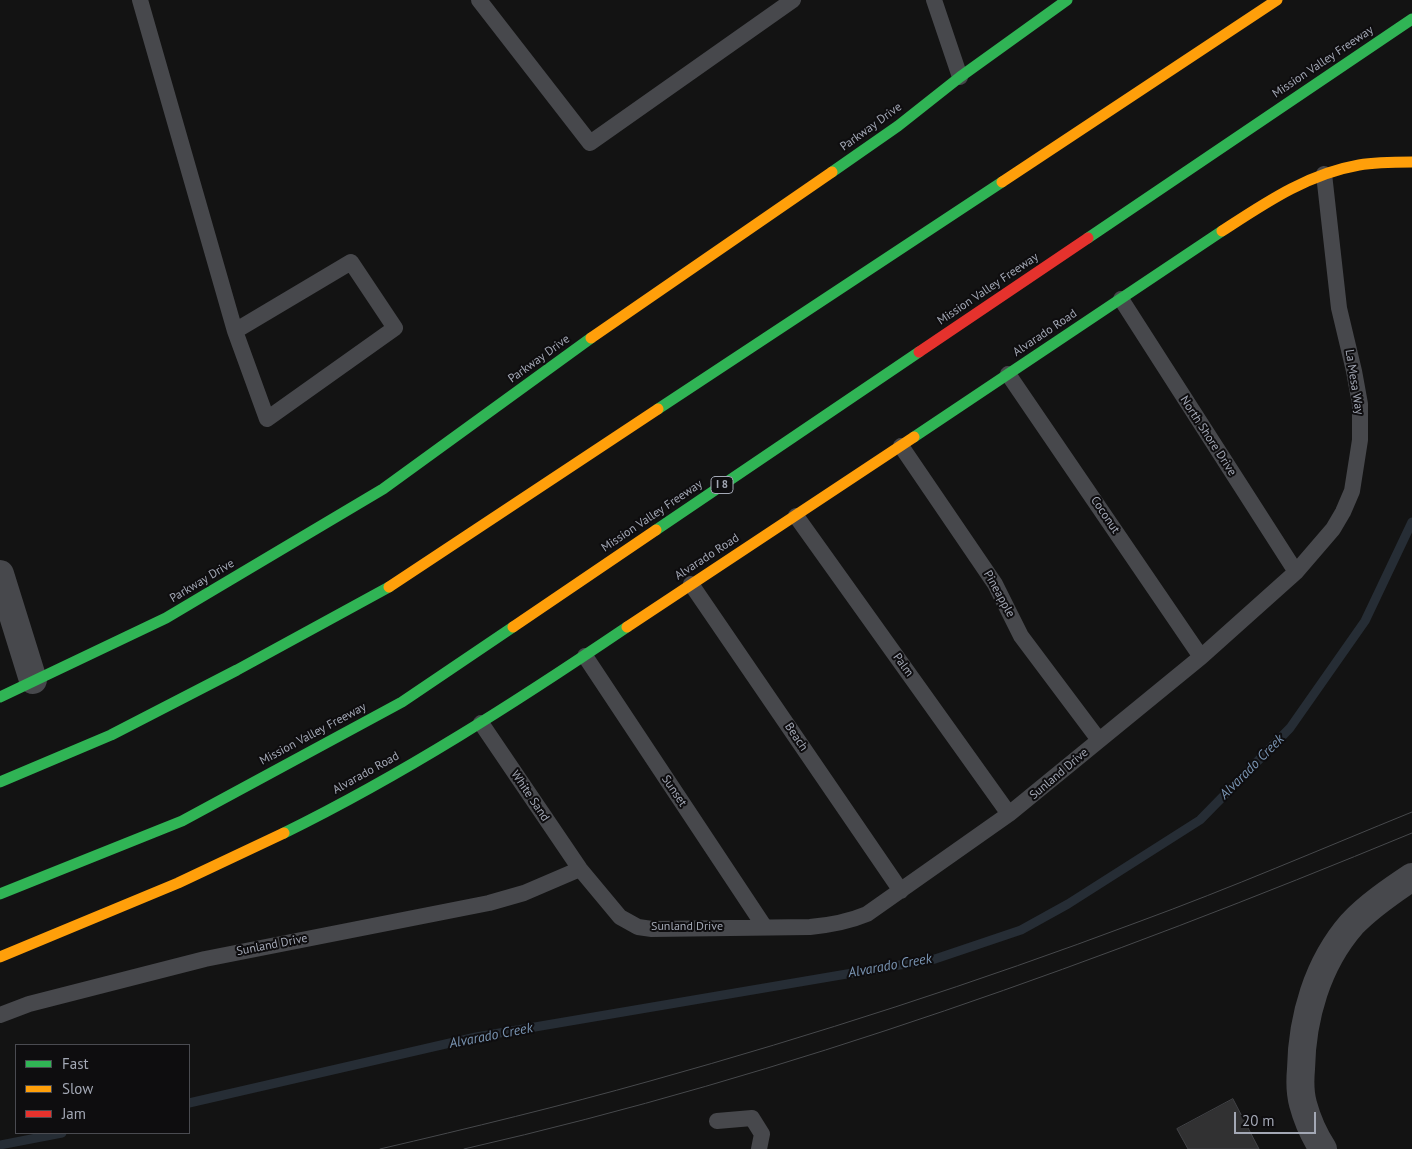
<!DOCTYPE html>
<style>
body{margin:0}
#map{position:relative;width:1412px;height:1149px;overflow:hidden;background:#131313;font-family:"PT Sans",sans-serif}
canvas{display:block}
.legend{position:absolute;left:15px;top:1044px;width:175px;height:90px;box-sizing:border-box;background:#0e0d0f;border:1px solid #4a4b51;margin:0;padding:6px 9px;list-style:none;font-size:15px;color:#a3a8b5}
.legend li{display:flex;align-items:center;gap:10px;height:25px}
.legend b{width:25px;border:1px solid #4a4b51}
.scale{position:absolute;left:1234px;top:1112px;width:82px;height:22px;box-sizing:border-box;border:2px solid #a3a8b5;border-top:0;padding-left:6px;font-size:15px;line-height:18px;white-space:nowrap;color:#a3a8b5;-webkit-text-stroke:4px #0e0d0f;paint-order:stroke}
</style>
<div id="map">
<canvas width="1412" height="1149"></canvas>
<ul class="legend">
<li><b style="height:6px;background:#30b455"></b>Fast</li>
<li><b style="height:6px;background:#ff9f0a"></b>Slow</li>
<li><b style="height:6px;background:#e5322d"></b>Jam</li>
</ul>
<div class="scale">20 m</div>
</div>
<script>
const context = document.querySelector('canvas').getContext('2d');
context.lineJoin = 'round';
function strokePath(path, color, width, dash) { context.strokeStyle = color; context.lineWidth = width; context.lineCap = dash ? 'butt' : 'round'; context.setLineDash(dash || []); context.stroke(path); }
function fill(path, color) { context.fillStyle = color; context.fill(path, 'evenodd'); }
function label(font, color, halo, rows, align = 'center') {
  context.font = font + ' "PT Sans",sans-serif'; context.lineWidth = 4; context.setLineDash([]); context.textBaseline = 'middle'; context.strokeStyle = halo; context.fillStyle = color; for (const [text, x, y, turn = 0] of rows) {
    context.save(); context.translate(x, y); context.rotate((+turn || 0) * Math.PI / 180); context.textAlign = isNaN(turn) ? turn : align; if (halo) context.strokeText(text, 0, 0); context.fillText(text, 0, 0); context.restore();
  }
}
const stream = new Path2D(`
 M189,1103L476,1037L935,959L1021,930L1068,904L1200,820L1290,728L1365,621L1412,522
 M0,1145L62,1133`);
const building = new Path2D(`
 M1233,1099L1259,1149H1188L1177,1129Z`);
const lane = new Path2D(`
 M140,0L235,331L267,419L395,328L351,262L235,331
 M479,0L590,143L793,0
 M934,0L960,77
 M1121,299L1296,572
 M1008,374L1201,657
 M901,446L995,584L1021,636L1099,740
 M796,516L1009,814
 M691,584L901,891
 M585,656L764,926
 M481,723L580,869L620,917L638,927L652,929L810,927C831,925 848,922 867,914L1009,814L1201,657L1296,572L1333,529L1343,512L1352,491L1360,440V404L1354,371L1339,308L1324,174
 M0,1015L29,1004L205,959L489,903L524,893L580,869
 M717,1121L752,1118L762,1134L759,1149`);
const street = new Path2D(`
 M0,574L33,680
 M1323,1149C1314,1135 1307,1119 1303,1104C1300,1093 1300,1080 1301,1069C1302,1018 1317,964 1352,924C1369,906 1391,891 1412,877`);
const fast = new Path2D(`
 M832,172L898,126L960,77L1067,0
 M1088,238L1412,19
 M658,409L1002,182
 M914,437L1222,231
 M656,530L919,352
 M0,697L166,618L383,489L591,338
 M0,782L111,735L237,670L389,587
 M284,833C404,774 516,702 627,627
 M0,894L182,821L402,702L513,627`);
const slow = new Path2D(`
 M1002,182L1277,0
 M1222,231C1265,203 1307,174 1359,165C1376,162 1394,162 1412,162
 M591,338L832,172
 M389,587L658,409
 M513,627L656,530
 M627,627L914,437
 M0,957L178,883L284,833`);
const jam = new Path2D(`
 M919,352L1088,238`);
const tram = new Path2D(`
 M380,1149C470,1128 561,1106 650,1081C815,1035 978,982 1138,922C1231,888 1321,849 1412,812
 M464,1149C789,1075 1104,960 1412,833`);
const shields = [
 [722,485,22]
];
const shieldNames = [
 ["I 8",722,485]
];
const streetNames = [
 ["Mission Valley Freeway",1323,62,-34],
 ["Parkway Drive",871,127,-36],
 ["Mission Valley Freeway",988,289,-34],
 ["Alvarado Road",1045,333,-34],
 ["Parkway Drive",539,359,-36],
 ["La Mesa Way",1354,382,81],
 ["North Shore Drive",1208,436,57],
 ["Coconut",1105,515,56],
 ["Mission Valley Freeway",652,516,-34],
 ["Alvarado Road",707,557,-33],
 ["Parkway Drive",202,581,-31],
 ["Pineapple",999,594,61],
 ["Palm",903,665,54],
 ["Mission Valley Freeway",313,734,-28],
 ["Beach",796,737,56],
 ["Alvarado Road",366,773,-29],
 ["Sunland Drive",1059,774,-40],
 ["Sunset",674,791,56],
 ["White Sand",530,796,56],
 ["Sunland Drive",687,927],
 ["Sunland Drive",272,945,-11]
];
const waterNames = [
 ["Alvarado Creek",1252,767,-45],
 ["Alvarado Creek",890,966,-10],
 ["Alvarado Creek",491,1036,-11]
];
strokePath(stream, '#262d35', 9);
fill(building, '#313132');
strokePath(building, '#424347', 1);
strokePath(lane, '#47484c', 16);
strokePath(street, '#47484c', 28);
strokePath(fast, '#30b455', 11);
strokePath(slow, '#ff9f0a', 11);
strokePath(jam, '#e5322d', 11);
strokePath(tram, '#47494c', 1);
for (const [x, y, w] of shields) { const box = new Path2D(); box.roundRect(x - w / 2, y - 8.5, w, 17, 4); context.fillStyle = '#0e0d0f'; context.fill(box); strokePath(box, '#a3a8b5', 1); }
label('bold 11px', '#a3a8b5', null, shieldNames);
label('12px', '#a3a8b5', '#0e0d0f', streetNames);
label('italic 14px', '#7994b2', '#0e0d0f', waterNames);
</script>
